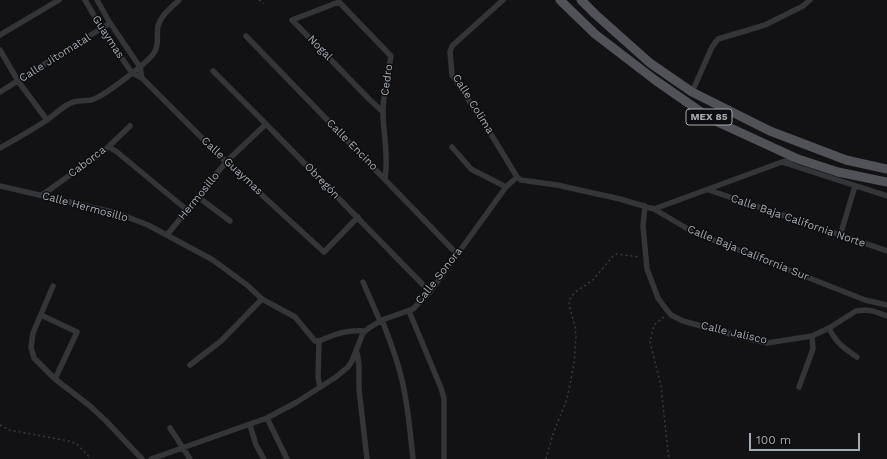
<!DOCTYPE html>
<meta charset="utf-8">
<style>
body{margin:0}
#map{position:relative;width:887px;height:459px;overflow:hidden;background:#121214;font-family:"Work Sans",sans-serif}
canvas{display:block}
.scale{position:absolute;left:749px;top:433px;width:111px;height:18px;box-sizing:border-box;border:2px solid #a4aab3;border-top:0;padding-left:5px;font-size:12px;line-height:14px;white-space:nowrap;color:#a4aab3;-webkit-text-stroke:3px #0d0d0f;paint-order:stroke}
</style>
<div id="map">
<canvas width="887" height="459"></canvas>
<div class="scale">100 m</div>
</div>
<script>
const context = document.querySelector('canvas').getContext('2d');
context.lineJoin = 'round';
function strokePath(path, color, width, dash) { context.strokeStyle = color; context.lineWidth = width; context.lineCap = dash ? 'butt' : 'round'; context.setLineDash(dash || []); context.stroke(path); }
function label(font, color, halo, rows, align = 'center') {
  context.font = font + ' "Work Sans",sans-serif'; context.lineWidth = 3; context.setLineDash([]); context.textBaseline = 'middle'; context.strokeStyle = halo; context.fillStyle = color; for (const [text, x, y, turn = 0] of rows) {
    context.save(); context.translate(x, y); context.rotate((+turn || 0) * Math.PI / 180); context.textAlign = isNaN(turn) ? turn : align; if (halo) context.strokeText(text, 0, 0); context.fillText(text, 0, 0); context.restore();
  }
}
const path = new Path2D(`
 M259,0L264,3
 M664,317L654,325L650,342L661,386L667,443L669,459
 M0,425L9,430L69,441L77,444L91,459
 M546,459L553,434L567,399L574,364L576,337L575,326L569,305L570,299L575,292L592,281L613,256L616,254L640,257`);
const street = new Path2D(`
 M85,0L102,29L132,73L142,78
 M97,0L110,23L140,67L142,78L226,162L324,252L358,217
 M503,0L452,46L450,52L452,75L494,139L517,177L521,180L557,185L620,199L654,209L693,232L865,300L887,305
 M0,35L59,0
 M246,36L457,254
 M0,50L18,81L47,120
 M213,71L266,124L430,292
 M0,92L110,23
 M692,92L712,47L718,39L765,25L803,6L810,0
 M383,112L369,99L292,20L339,2L391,56C388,74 383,93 383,112C383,134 389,156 385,178
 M109,147L117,152L187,210
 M452,147L471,169L506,187
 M0,148C16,139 32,130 47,120C54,115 60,109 67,105C77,99 82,102 91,100C102,98 147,63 154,53C160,44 156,35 158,26C161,15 171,8 179,0
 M782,162L887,196
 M0,186L117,213L148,225L213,260L247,285L262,299L295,317L315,341C322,341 328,337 334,335C343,332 355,330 365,331
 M709,190L887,251
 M42,195L105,150L130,126
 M198,197L230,221
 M645,206L643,226L647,269L658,298L666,309L671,315L683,321L734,335L767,343L812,336L829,328L856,311L865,310L873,311L887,316
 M654,209L782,162L797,159
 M167,235L226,162L266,124
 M840,236L855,186
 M363,282L380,321
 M53,286L33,333L31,347L34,358L55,379L90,406L106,421L142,459
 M409,311L441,388L444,398V459
 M41,315L77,332L55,379
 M382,320C389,338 396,356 401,376C408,403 410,431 413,459
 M829,328C835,342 845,349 857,357
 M319,341L318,377L320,387
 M357,353L359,365V389L367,459
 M190,365L221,341L262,299
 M799,387L813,349L812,336
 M267,418L287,459
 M250,425L256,445L264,459
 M170,428L190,459
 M151,459L267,418L297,402L336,377L348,367L352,361L363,333L369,328L382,320L413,309L430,292L506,187L517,177`);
const primary = new Path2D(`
 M560,0L595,34L655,80L711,119L798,159L838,172L887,182
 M581,0L595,14L650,63L692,92L770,131L846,160L887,169`);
const shields = [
 [709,117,46]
];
const shieldNames = [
 ["MEX 85",709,117]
];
const streetNames = [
 ["Guaymas",108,37,57],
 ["Nogal",320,48,46],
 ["Calle Jitomatal",55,58,-32],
 ["Cedro",387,80,-82],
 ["Calle Colima",473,104,58],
 ["Calle Encino",352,145,45],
 ["Caborca",87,162,-37],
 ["Calle Guaymas",232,166,43],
 ["Obregón",322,181,46],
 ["Hermosillo",199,196,-51],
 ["Calle Hermosillo",85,207,15],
 ["Calle Baja California Norte",798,221,19],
 ["Calle Baja California Sur",748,253,22],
 ["Calle Sonora",439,276,-52],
 ["Calle Jalisco",734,333,13]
];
strokePath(path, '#393b3f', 1.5, [2, 3]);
strokePath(street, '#333538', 5.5);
strokePath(primary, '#505257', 9);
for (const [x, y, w] of shields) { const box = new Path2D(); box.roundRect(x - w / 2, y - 8, w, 16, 3); context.fillStyle = '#0d0d0f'; context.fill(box); strokePath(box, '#a4aab3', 1); }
label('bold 10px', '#a4aab3', null, shieldNames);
label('11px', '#a4aab3', '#0d0d0f', streetNames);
</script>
